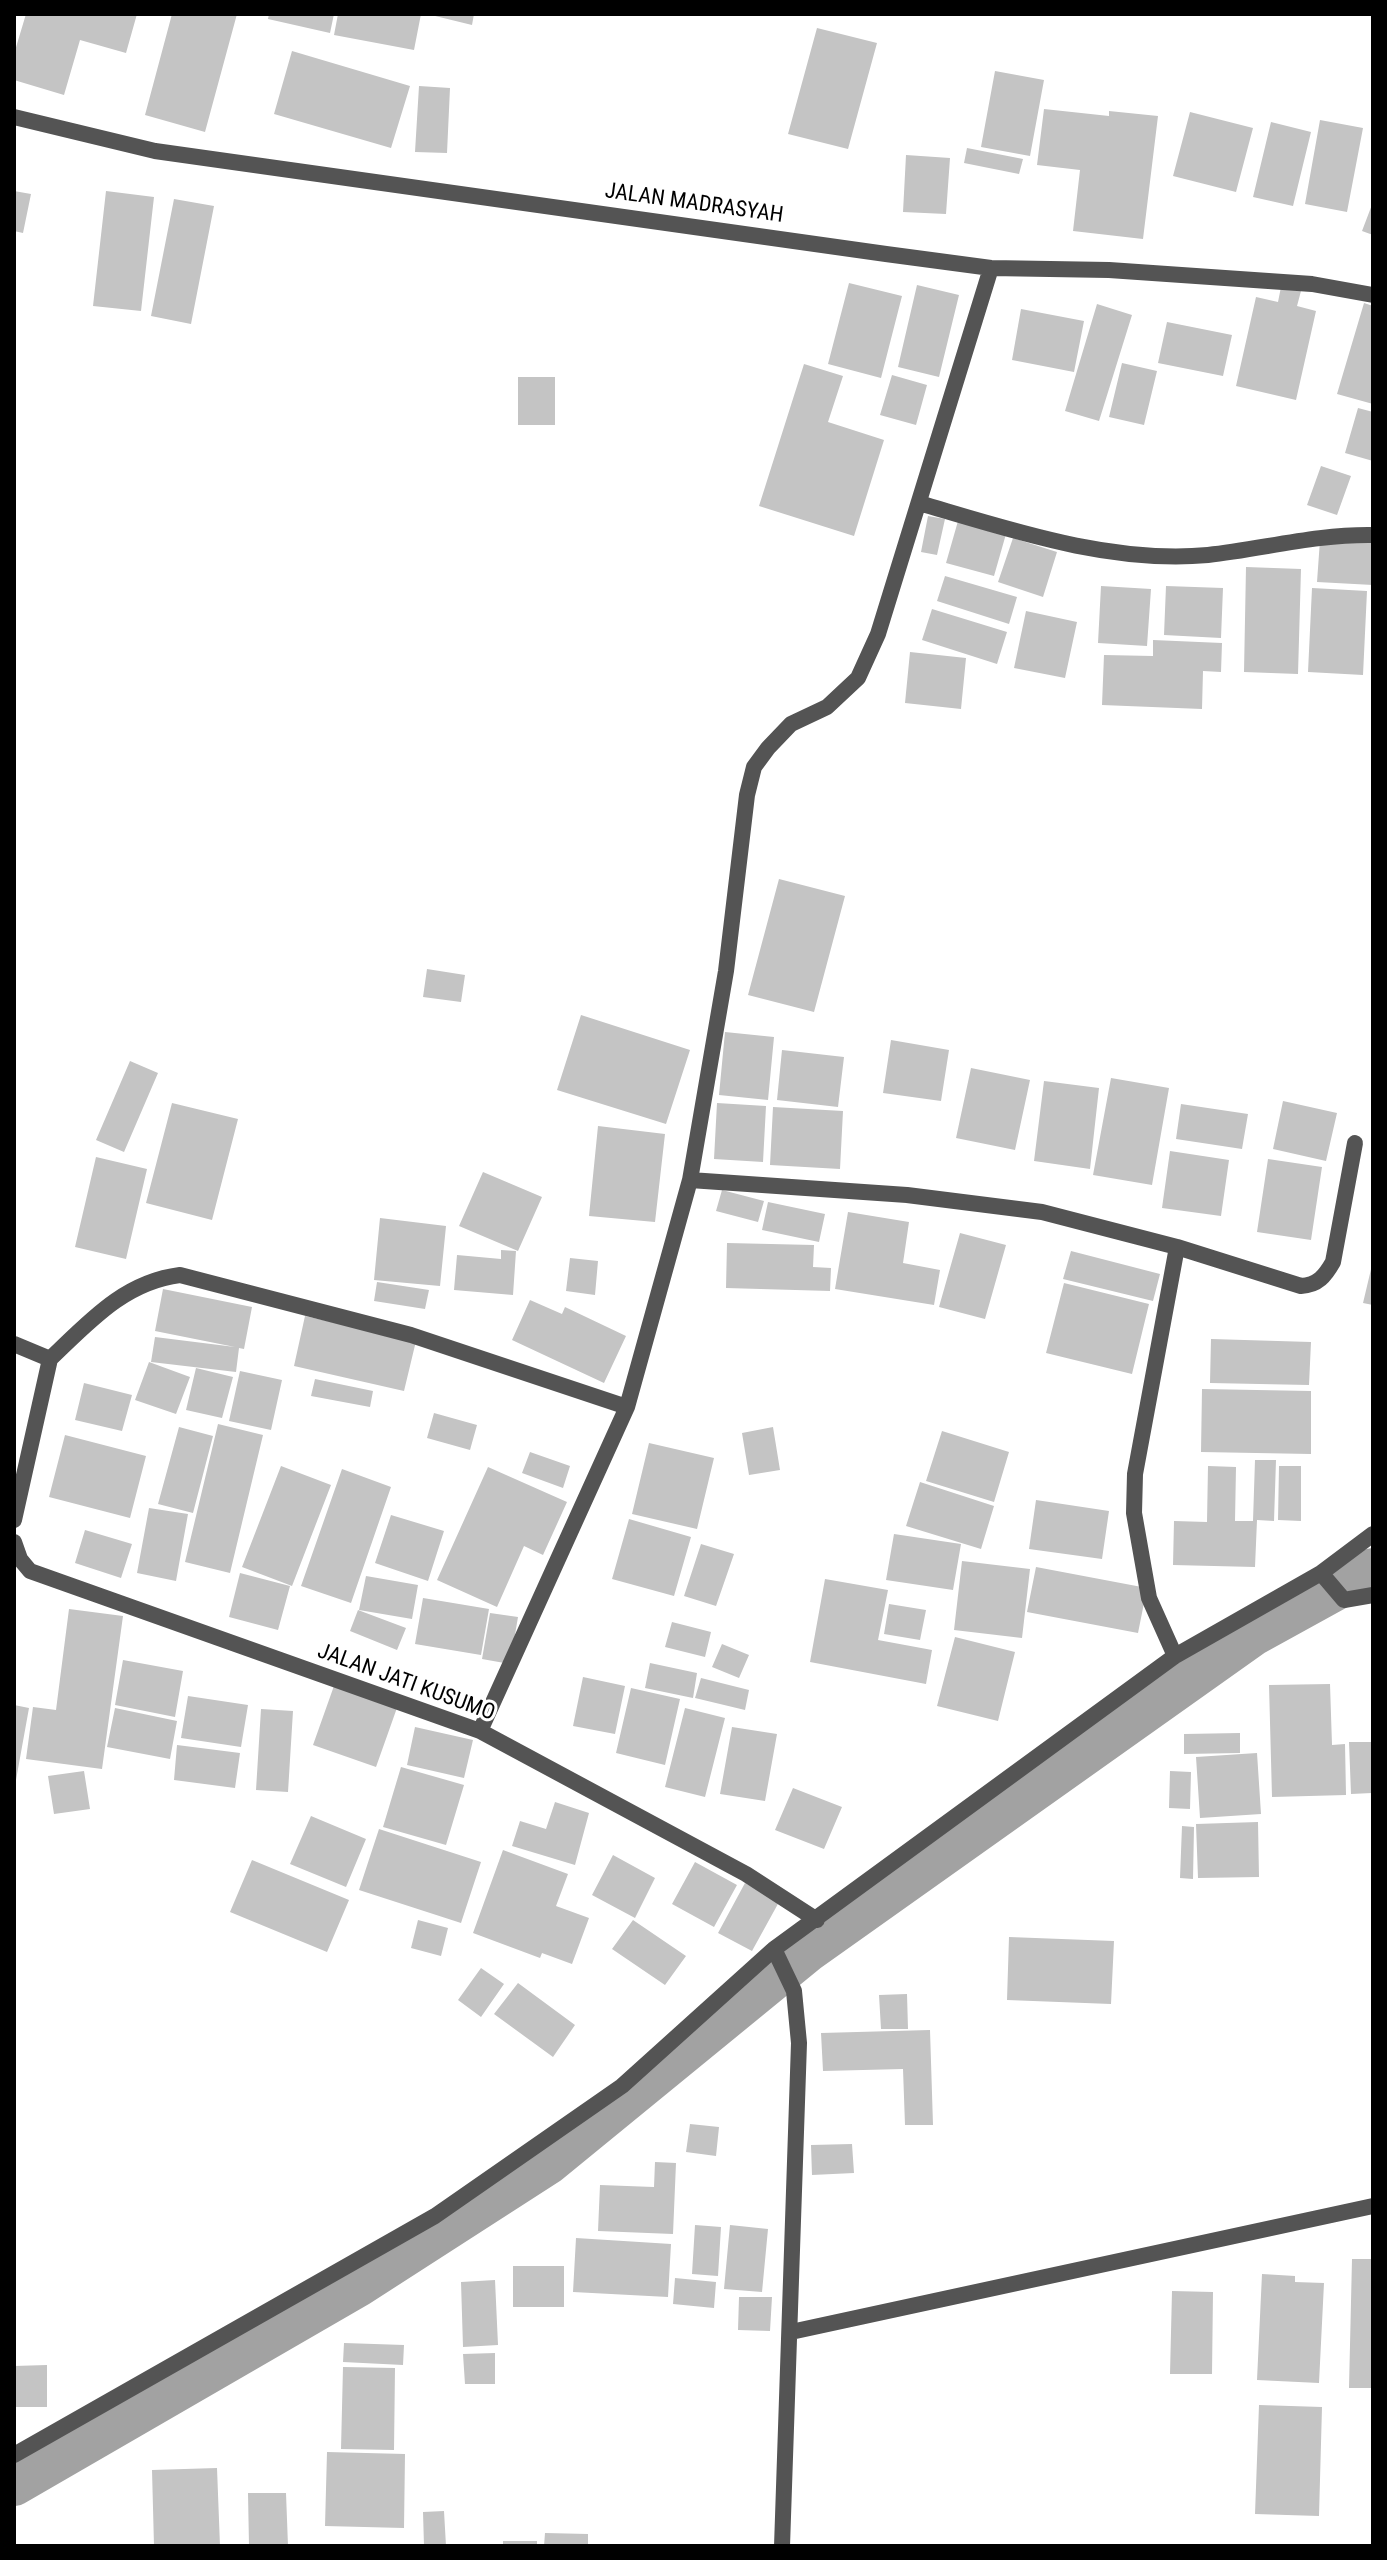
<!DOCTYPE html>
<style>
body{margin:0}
#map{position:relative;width:1387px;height:2560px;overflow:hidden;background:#fff;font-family:"Roboto Condensed",sans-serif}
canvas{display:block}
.frame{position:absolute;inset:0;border:16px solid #000;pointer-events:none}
</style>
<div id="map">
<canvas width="1387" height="2560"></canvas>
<div class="frame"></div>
</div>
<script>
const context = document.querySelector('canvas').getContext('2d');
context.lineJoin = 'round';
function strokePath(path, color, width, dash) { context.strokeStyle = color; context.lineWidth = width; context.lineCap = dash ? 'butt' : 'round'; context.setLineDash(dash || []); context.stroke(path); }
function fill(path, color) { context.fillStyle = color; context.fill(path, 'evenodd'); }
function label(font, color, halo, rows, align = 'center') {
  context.font = font + ' "Roboto Condensed",sans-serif'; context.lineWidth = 6; context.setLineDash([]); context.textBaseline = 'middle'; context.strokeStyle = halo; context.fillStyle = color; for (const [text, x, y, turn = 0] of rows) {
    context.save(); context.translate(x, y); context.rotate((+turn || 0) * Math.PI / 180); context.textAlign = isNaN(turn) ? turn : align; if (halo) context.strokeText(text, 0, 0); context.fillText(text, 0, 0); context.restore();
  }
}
const canal = new Path2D(`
 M14,2485L358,2286L549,2163L807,1952L1255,1634L1373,1569`);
const building = new Path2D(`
 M26,14H137L126,53L80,40L64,95L14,80V54Z
 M172,14H237L205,132L145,115Z
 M269,14H334L330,33L268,19Z
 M338,14H421L414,50L334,35Z
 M427,14H474L472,25Z
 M817,28L877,43L848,149L788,134Z
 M292,51L410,86L391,148L274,114Z
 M995,71L1044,80L1030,156L981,147Z
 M419,86L450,88L447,153L415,152Z
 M1044,109L1109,116V111L1158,116L1143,239L1073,231L1080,170L1037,165Z
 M1190,112L1253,128L1236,192L1173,176Z
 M1320,120L1363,128L1347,212L1305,204Z
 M1271,122L1311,132L1293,206L1253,197Z
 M967,148L1023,159L1019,174L964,163Z
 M906,155L950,158L946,214L903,212Z
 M14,191L31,194L23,233L14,231Z
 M106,191L154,197L141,311L93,306Z
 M174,199L214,206L191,324L151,316Z
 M1373,202V235L1362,231Z
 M849,283L902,296L881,378L828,364Z
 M917,285L959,295L939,377L898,367Z
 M1281,287L1301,291L1297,306L1316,311L1296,400L1236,386L1256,297L1278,302Z
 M1364,303L1373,306V404L1337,394Z
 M1097,304L1132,315L1099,421L1065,411Z
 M1021,309L1084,321L1074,372L1012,360Z
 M1167,322L1232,335L1223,376L1158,363Z
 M1122,363L1157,371L1144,425L1109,417Z
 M804,364L843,376L828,422L884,440L854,536L759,506Z
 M892,375L927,385L916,425L880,415Z
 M518,377H555V425H518Z
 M1358,408L1373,412V461L1345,453Z
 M1321,466L1351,476L1337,515L1307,505Z
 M928,516L945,519L937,555L921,552Z
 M958,521L1006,534L994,576L946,563Z
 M1013,538L1057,552L1043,597L998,582Z
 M1320,540L1373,542V585L1317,582Z
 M1246,567L1301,569L1298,674L1244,672Z
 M945,576L1017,597L1009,624L937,601Z
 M1101,586L1151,589L1147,646L1098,643Z
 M1166,586L1223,588L1221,638L1164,635Z
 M1312,588L1367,591L1363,675L1308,672Z
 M932,609L1007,632L997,664L922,640Z
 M1026,611L1077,622L1065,678L1014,668Z
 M1153,640L1222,643L1221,672L1203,671L1202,709L1102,705L1104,655L1153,656Z
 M910,652L966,658L961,709L905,703Z
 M779,879L845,896L814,1012L748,995Z
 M427,969L465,975L461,1002L423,997Z
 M581,1015L690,1050L666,1124L557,1090Z
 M725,1032L774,1037L768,1100L719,1095Z
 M891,1040L949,1050L941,1101L883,1093Z
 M782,1050L844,1057L838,1107L777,1100Z
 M130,1061L158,1073L124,1152L96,1140Z
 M971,1068L1030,1080L1015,1150L956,1138Z
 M1111,1078L1169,1088L1152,1185L1093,1175Z
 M1044,1081L1099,1088L1090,1169L1034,1161Z
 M1283,1101L1337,1113L1326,1161L1273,1149Z
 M172,1103L238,1119L212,1220L146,1203Z
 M717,1103L766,1106L763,1162L714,1159Z
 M1181,1104L1248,1114L1242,1149L1176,1139Z
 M773,1107L843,1111L840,1169L770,1165Z
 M598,1126L665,1134L655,1222L589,1216Z
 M1170,1151L1229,1160L1221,1216L1162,1208Z
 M96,1157L147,1169L126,1259L75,1247Z
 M1268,1159L1322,1167L1311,1240L1257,1232Z
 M483,1172L542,1197L518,1251L459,1226Z
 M722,1190L764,1201L758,1222L716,1211Z
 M768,1202L825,1214L819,1242L762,1230Z
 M848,1212L909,1222L903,1263L940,1270L934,1305L835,1289Z
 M380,1218L446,1226L440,1286L374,1280Z
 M960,1233L1006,1245L985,1319L939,1307Z
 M727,1243L814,1245L813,1267L831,1268L830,1291L726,1288Z
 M501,1250L516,1251L513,1295L454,1290L457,1255L501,1259Z
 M1071,1251L1160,1274L1153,1301L1063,1279Z
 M570,1258L598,1261L595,1295L566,1291Z
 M1372,1265H1373V1305L1363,1303Z
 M377,1282L429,1290L425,1309L374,1301Z
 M1064,1283L1149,1304L1132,1374L1046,1353Z
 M163,1289L252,1307L244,1349L239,1348L236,1372L151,1362L155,1337L235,1347L155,1331Z
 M530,1300L562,1314L565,1307L626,1336L604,1383L512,1340Z
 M305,1316L416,1341L404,1391L294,1366Z
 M1211,1339L1311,1342L1309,1385L1210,1383Z
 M149,1362L190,1377L176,1414L135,1400Z
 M196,1368L233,1377L222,1418L186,1410Z
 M240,1371L282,1380L271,1430L229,1421Z
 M315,1379L373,1391L370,1407L311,1396Z
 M84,1383L132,1395L122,1431L75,1420Z
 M1202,1389L1311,1391V1454L1201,1452Z
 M434,1413L477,1425L470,1450L427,1438Z
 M218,1424L263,1435L230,1573L185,1562Z
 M179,1427L213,1436L193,1513L158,1504Z
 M773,1427L780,1470L749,1475L742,1433Z
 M942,1431L1009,1452L994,1502L926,1481Z
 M65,1435L146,1456L130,1518L49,1497Z
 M649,1443L714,1458L697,1529L632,1514Z
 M530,1452L570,1466L563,1488L522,1473Z
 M1255,1460H1276L1274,1521L1257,1520L1255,1567L1173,1565L1174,1521L1207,1522L1208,1466L1236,1467L1235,1521H1253Z
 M281,1466L331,1485L292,1586L242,1567Z
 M1279,1466H1301V1521L1278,1520Z
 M488,1467L567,1502L543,1555L524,1546L497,1607L437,1580Z
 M342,1469L391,1487L351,1603L301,1586Z
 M920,1482L994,1506L981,1549L906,1526Z
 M1036,1500L1109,1511L1102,1559L1029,1549Z
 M149,1508L188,1514L176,1581L137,1573Z
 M391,1515L444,1531L428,1581L375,1563Z
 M629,1519L691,1537L674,1596L612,1579Z
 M85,1530L132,1544L121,1578L75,1563Z
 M894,1534L961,1544L953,1590L886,1580Z
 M701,1544L734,1554L716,1606L684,1596Z
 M962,1561L1030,1569L1022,1638L954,1630Z
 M1036,1567L1147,1588L1138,1633L1027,1612Z
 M240,1573L290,1586L278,1630L229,1617Z
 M366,1576L418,1585L412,1619L359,1610Z
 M825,1579L888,1590L878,1640L932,1650L926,1684L810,1662Z
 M423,1598L489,1609L481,1655L415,1644Z
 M889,1604L926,1610L920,1640L884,1634Z
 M69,1609L123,1616L102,1769L26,1759L33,1707L56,1710Z
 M358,1610L406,1628L397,1650L350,1631Z
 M490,1613L518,1617L510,1664L482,1659Z
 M672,1622L711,1632L705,1657L665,1647Z
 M955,1637L1015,1652L998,1721L937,1706Z
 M722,1644L749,1655L739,1678L712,1667Z
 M123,1660L183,1671L175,1717L115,1705Z
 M650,1663L697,1673L693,1698L645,1688Z
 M583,1677L625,1686L615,1734L573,1726Z
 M701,1678L749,1690L745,1710L695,1698Z
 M335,1683L398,1705L376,1767L313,1745Z
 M1330,1684L1332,1745L1345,1744L1346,1795L1272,1797L1269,1685Z
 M631,1688L680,1699L665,1765L616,1753Z
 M188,1696L248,1705L241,1747L181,1738Z
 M14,1705L29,1708L16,1780H14Z
 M115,1708L177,1721L170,1759L107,1747Z
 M685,1708L725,1718L705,1797L665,1787Z
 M261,1709L293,1711L288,1792L256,1790Z
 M415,1727L473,1740L464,1778L407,1765Z
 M732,1727L777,1734L765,1801L720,1794Z
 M1240,1733V1753L1184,1754V1734Z
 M1349,1742H1371L1372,1793L1351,1794Z
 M177,1745L240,1753L235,1788L174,1780Z
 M1257,1753L1261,1814L1200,1818L1196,1757Z
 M401,1767L464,1785L446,1845L383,1827Z
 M84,1771L90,1809L54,1814L48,1776Z
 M1170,1771L1191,1772L1190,1809L1169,1808Z
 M793,1788L842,1807L824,1849L775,1830Z
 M555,1802L589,1813L575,1865L512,1846L520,1821L546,1829Z
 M311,1816L366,1839L346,1887L290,1864Z
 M1258,1822L1259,1877L1198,1878L1196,1824Z
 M1182,1826L1194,1827L1193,1879L1180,1878Z
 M379,1829L481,1862L461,1923L359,1890Z
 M503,1850L568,1874L556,1906L589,1918L572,1964L542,1953L540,1958L473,1933Z
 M613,1855L655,1878L635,1918L592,1895Z
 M252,1860L349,1900L327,1952L230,1912Z
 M695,1862L737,1885L714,1927L672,1904Z
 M745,1883L779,1902L752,1951L718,1933Z
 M418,1920L448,1928L441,1956L411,1948Z
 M633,1920L686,1956L665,1985L612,1949Z
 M1009,1937L1114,1941L1111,2004L1007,2000Z
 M481,1968L504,1984L481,2017L458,2000Z
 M518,1983L575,2025L553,2057L494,2014Z
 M907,1994L908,2029H881L879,1995Z
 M930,2030L933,2125H905L903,2069L823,2071L821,2033Z
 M690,2124L719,2127L716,2156L686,2152Z
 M852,2144L854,2173L812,2175L811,2145Z
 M655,2162L676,2163L673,2234L598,2231L600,2185L654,2187Z
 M695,2225L721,2227L718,2276L692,2274Z
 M730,2225L768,2229L762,2292L724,2289Z
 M576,2238L671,2244L668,2297L573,2292Z
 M1352,2259H1373V2388H1349Z
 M513,2266H564V2307H513Z
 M1262,2274L1295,2276V2282L1324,2283L1319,2383L1257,2380Z
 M675,2278L716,2282L714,2308L673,2304Z
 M495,2280L498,2345L463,2347L461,2282Z
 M1172,2291L1213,2292L1212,2374H1170Z
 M739,2297H772L770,2331L738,2330Z
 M344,2343L404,2345L403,2365L343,2362Z
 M495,2353V2384H465L463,2354Z
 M47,2365V2407H14V2366Z
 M343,2367L395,2368L394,2450L341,2449Z
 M1259,2405L1322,2407L1319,2516L1255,2514Z
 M327,2452L405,2454L404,2528L325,2526Z
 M217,2468L220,2546H154L152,2470Z
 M248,2493H286L288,2546H249Z
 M444,2511L446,2546H424L423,2512Z
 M545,2533L588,2534V2546H544Z
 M503,2541H537V2546H503Z`);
const street = new Path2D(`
 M14,117L155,151L886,254L991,268L1109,270L1312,284L1373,295
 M919,503C1011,530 1111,564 1208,555C1263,549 1317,534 1373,535
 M690,1180L907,1195L1042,1212L1177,1247L1135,1474L1134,1513L1149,1598L1175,1656
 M1177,1247L1301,1286C1318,1285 1325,1276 1333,1262L1355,1143
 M14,1344L50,1359L14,1520
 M50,1359C89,1322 124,1282 180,1275L411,1335L627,1407
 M14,1542L20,1559L30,1571L480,1731L746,1874L817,1920
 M1321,1573L1344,1600L1373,1595
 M480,1731L627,1407L690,1180L726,971L747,795L754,767L768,748L791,724L827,707L858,678L878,634L991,268
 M774,1949L794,1991L799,2043L782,2546
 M791,2332L1373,2206
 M14,2455L435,2216L622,2086L774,1949L1175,1656L1321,1573L1373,1534`);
const streetNames = [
 ["JALAN MADRASYAH",694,204,8],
 ["JALAN JATI KUSUMO",406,1683,20]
];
strokePath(canal, '#a2a2a2', 42);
fill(building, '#c4c4c4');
strokePath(street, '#545454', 16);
label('22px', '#000', '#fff', streetNames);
</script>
